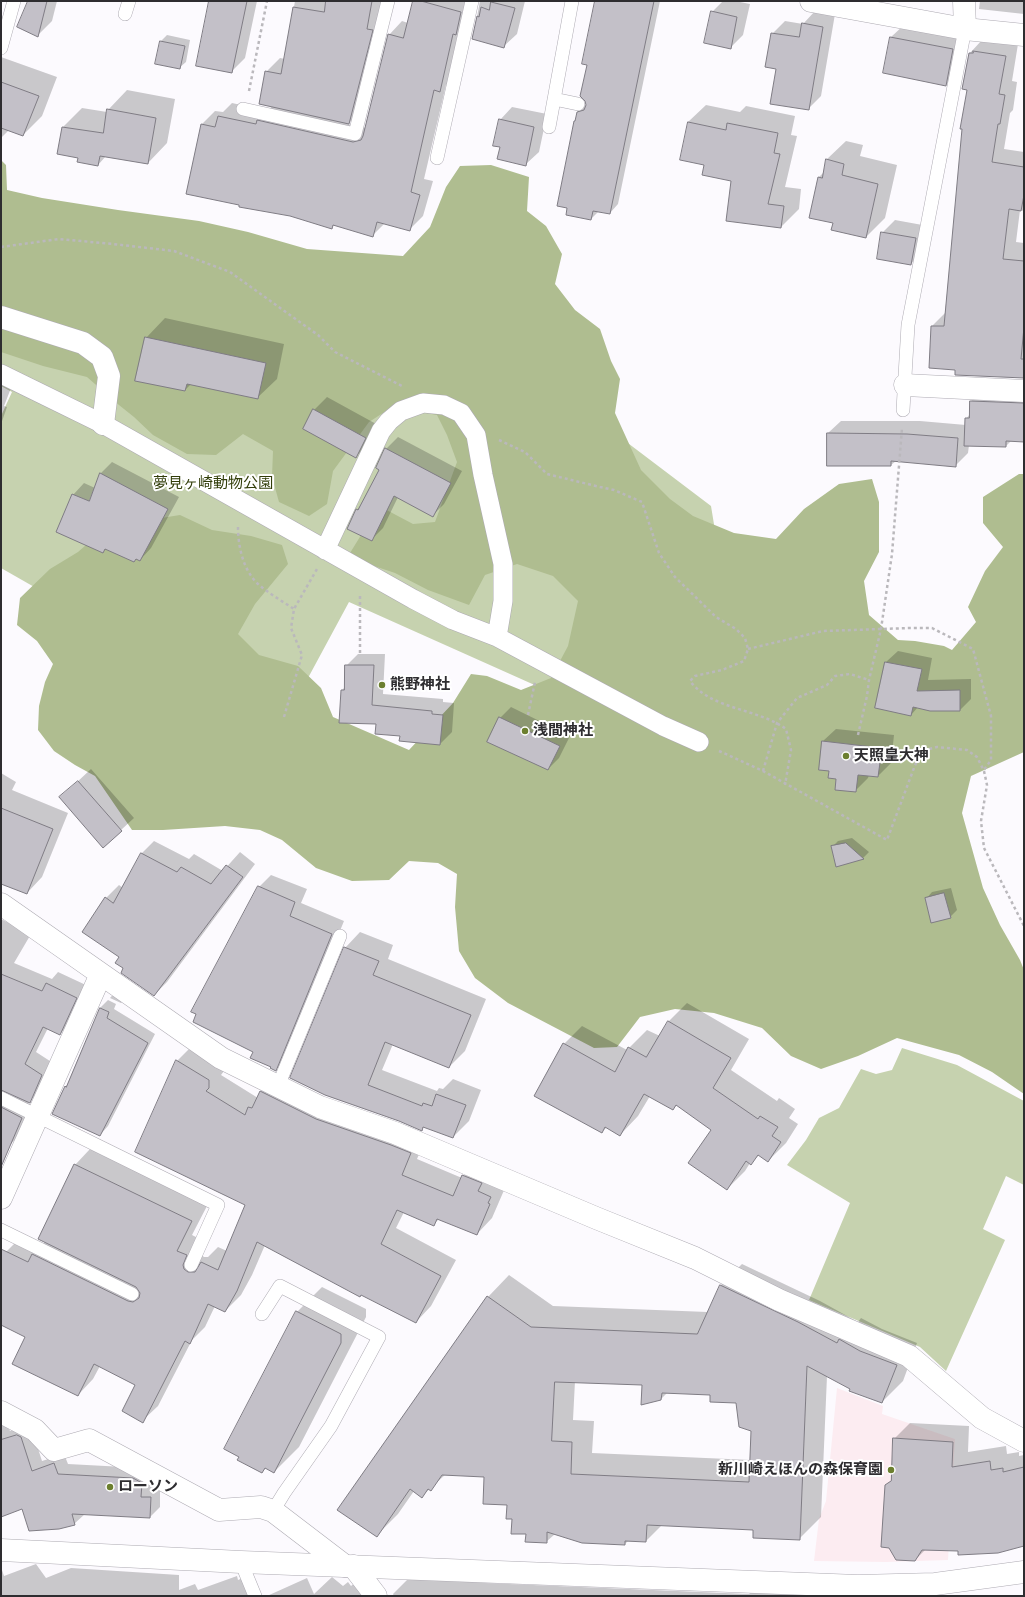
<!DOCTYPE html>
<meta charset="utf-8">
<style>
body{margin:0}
#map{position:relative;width:1025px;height:1597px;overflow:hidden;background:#fcfafe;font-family:"PT Sans Narrow",sans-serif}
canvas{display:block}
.frame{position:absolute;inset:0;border:2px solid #2e2d30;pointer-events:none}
</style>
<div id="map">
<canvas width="1025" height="1597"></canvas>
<div class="frame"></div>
</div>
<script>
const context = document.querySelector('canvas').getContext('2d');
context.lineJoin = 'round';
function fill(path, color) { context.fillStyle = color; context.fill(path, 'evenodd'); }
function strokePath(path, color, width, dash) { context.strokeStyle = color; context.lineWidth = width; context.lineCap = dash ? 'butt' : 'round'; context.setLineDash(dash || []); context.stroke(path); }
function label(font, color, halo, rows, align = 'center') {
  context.font = font + ' "PT Sans Narrow","Noto Sans JP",sans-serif'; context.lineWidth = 4; context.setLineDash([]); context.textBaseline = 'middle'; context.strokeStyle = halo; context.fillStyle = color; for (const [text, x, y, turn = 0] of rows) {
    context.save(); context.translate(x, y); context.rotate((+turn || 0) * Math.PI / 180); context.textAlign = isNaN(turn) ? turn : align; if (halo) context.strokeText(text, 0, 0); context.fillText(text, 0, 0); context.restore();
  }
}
const education = new Path2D(`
 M837,1388L883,1406L882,1414L955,1439L948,1560L886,1562L814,1561L819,1519L826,1501Z`);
const green = new Path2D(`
 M1,227L538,375L711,506L750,744L586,708L349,602L281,728L1,568V416L12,392L1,386Z
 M902,1048L957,1065L1024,1101V1185L1006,1176L983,1229L1005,1240L946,1371L920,1347L809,1300L850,1203L787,1165L806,1140L819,1118L839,1108L861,1069L876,1074L892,1070Z`);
const forest = new Path2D(`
 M1,160L6,165L7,190L42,198L118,210L199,221L248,232L307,249L403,256L430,227L446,187L460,166L491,165L529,177L527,211L546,226L562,254L555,284L575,310L600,329L611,361L620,379L615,413L641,470L670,499L693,516L734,533L776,539L804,509L839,484L872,479L879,502V552L864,581L869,615L898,640L915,641L944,646L952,650L976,622L968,607L985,571L1003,547L983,523V497L1019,474H1024V752L971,776L962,813L983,888L1000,925L1020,960L1024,970V1094L992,1072L959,1055L897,1038L858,1056L821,1069L791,1056L762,1028L714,1013L675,1009L640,1017L617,1047L594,1048L508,1003L475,978L459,951L455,907L457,874L438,863L409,861L389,880L352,881L316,868L282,840L260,830L225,826L163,830H132L95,776L75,765L54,751L38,730L39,706L45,682L53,664L37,641L17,625L20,598L50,569L78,552L101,532L149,520L180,515L212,530L251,536L282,545L288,564L255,604L238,634L259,655L298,666L321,688L333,717L409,750L453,703L471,674L487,676L521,690L551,678L568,646L578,601L553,576L517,564L485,575L469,605L428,590L395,573L371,565L350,553L379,506L413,524L435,522L457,462L447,435L437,415L392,407L369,422L333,471L327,504L309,516L279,502L272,477L273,451L243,434L216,455L187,454L153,435L134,417L119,405L87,377L43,366L1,352Z`);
const shadow = new Path2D(`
 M29,1H57L52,21L38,35Z
 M210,1H257L245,58L231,72Z
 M295,1H383L362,110L348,124L366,128L389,35L402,21L408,23L414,1H474L454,77L446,85L424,179L433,181L423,216L409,230L385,223L372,236L335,224L331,228L291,215L187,193L202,124L215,111L223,112L232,103L268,111L272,106L266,72L280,58L285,59Z
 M480,1H525L517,34L504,46L473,38Z
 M596,1H660L618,204L610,213L599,211L591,219L578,112L587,104L588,64Z
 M723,1H735L750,4L743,35L730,48L712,12Z
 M980,1H1024V14L979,9Z
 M815,11L835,14L821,96L808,109L777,68L772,34L785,21L803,24Z
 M904,25L965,37L958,72L946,85L891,37Z
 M167,35L190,40L186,62L179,68L156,63L161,41Z
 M982,40L1018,44L1012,81L1017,82L1013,110L1010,113L1004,149L1024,152V211L1020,210L1016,242L1024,243V377L956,369L932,326L945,313L968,89L970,53Z
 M1,57L57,77L42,116L23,135L9,130L1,138Z
 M127,90L175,99L167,143L148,163L106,156L98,165L79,157L58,153L63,127L82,108L107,112L108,110Z
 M706,105L740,112L746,106L795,116L791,135L797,136L785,187L801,189L799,209L781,227L732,180L705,164L688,122Z
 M512,107L547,114L539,152L526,164L501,146L500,120Z
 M846,141L863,145L860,156L897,165L885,218L866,237L834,222L819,177L824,172L826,160Z
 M895,220L928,226L923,251L911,264L882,233Z
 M165,318L284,344L277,379L257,398L191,384L185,390L146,338Z
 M1,384L11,388L4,406L7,407L1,424Z
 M984,388L1024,390V441L1012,440L1006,446L969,445L968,453L955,466L896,461L891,465L828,433L841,421H920L966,425V419L970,414L971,401Z
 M327,397L378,425L369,444L356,456L314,410Z
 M398,437L462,471L444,504L432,516L398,497L383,528L371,540L348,528L357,510L360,506L380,469L386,449Z
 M112,462L179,497L151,548L140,560L106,549L103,552L73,495L84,483L95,488L101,473Z
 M898,651L932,658L928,680L971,679V699L960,710L918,707L911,715L876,707L886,662Z
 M358,654H385L383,694L443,699V702L454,703L452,732L440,744L401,735L377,723L342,690L345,687L346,666Z
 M511,707L570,736L559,758L548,769L500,718Z
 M836,729L894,735L891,763L878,776L869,775L868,778L855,791L837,778L830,770L823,741Z
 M91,769L134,818L121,830L61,797Z
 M1,773L16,782L12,790L68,813L42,877L27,893L1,883Z
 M852,838L869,852L863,858L836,865L832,847L838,841Z
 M154,841L189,859L194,854L223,871L240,852L255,864L167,982L154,995L125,968L106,898L119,885L123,888L142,853Z
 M271,875L307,889L301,903L344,921L288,1058L275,1070L254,1052L259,887Z
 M951,888L957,910L950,917L926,899L932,892Z
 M1,919L31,934L14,963L52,979L58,972L88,986L71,1022L60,1034L48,1028L36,1052L53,1063L41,1090L28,1103L33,1106L22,1132L11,1144L1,1140Z
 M360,932L393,945L388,959L486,999L465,1051L449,1067L393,1044L382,1070L437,1091L439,1088L443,1089L453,1079L481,1090L469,1121L453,1137L425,1126L421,1129L399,1120L325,1095L345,948Z
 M117,990L127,997L121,1003L110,998Z
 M108,1000L116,1004L114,1009L155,1034L108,1126L100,1135L65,1087L68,1084L100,1008Z
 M687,1003L749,1039L731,1070L777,1101L779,1098L795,1109L789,1118L798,1124L786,1143L768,1161L759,1155L751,1163H750L745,1171L727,1189L712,1130L677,1105L673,1109L650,1096L638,1116L620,1135L607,1127L602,1132L564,1044L582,1026L627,1050L647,1030L660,1036L669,1021Z
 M193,1045L224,1071L221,1075L258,1098L261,1092L276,1076L332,1103L426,1138L417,1159L462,1178L479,1160L505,1188L492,1218L477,1234L439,1219L433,1225L404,1212L396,1228L456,1260L431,1306L416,1322L265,1245L252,1275L241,1295L225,1311L215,1306L205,1327L192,1340L158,1406L142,1421L136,1385L100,1366L93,1379L78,1395L26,1337L1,1324V1262L6,1252L22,1236L41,1246L45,1242L75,1165L90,1149L207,1206L192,1235L202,1240L200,1254L204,1257H208L218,1247L227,1251L246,1204L137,1152L177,1061Z
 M742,1264L820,1301L858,1322L861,1318L882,1329L917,1343L903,1381L882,1402L827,1376L821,1517L799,1539L754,1529L662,1525L646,1541L629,1540L625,1544L555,1534L546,1542L527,1534L508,1504L485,1476L446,1474L422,1496L414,1491L398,1514L376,1536L488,1297L509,1275L553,1306L708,1312L721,1285ZM575,1381L643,1384L661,1399L668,1392L711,1394L736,1402L752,1431L751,1460L592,1453L594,1421L573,1420Z
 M322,1287L366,1309V1317L299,1447L274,1472L266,1468L262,1472L297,1312Z
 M1,1411L10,1431L27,1425L31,1427L42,1461L64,1454L68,1464L143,1468L151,1473L150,1487H160V1507L150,1517L85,1514L74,1524L22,1508L1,1515Z
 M910,1423L969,1426L968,1452L1006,1446L1007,1454L1019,1452V1456L1024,1455V1545L959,1550L926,1549L915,1560L886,1485L892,1480L894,1439Z
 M36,1564L46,1578L71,1568L179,1575V1590L195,1584L198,1590L237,1576L238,1580L245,1577L260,1596H1V1567L4,1576Z
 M414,1573L485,1579V1583L749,1594L758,1585L808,1587V1596H394L393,1594Z
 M332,1577L343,1586L348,1582L351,1586L357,1581L369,1596H267L307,1578L314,1594Z`);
const building = new Path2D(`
 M28,1H47L38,37L17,27Z
 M209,1H247L232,73L196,66Z
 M326,1H372L367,29L373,30L349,124L259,104L265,71L281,74L293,7L324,12Z
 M413,1H421L461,12L456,35L453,34L440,92L434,90L411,192L420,195L410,231L377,222L373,237L333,225L332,229L290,216L239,207V205L186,194L201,124L215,127L218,116L256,124L257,120L353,142L361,140L363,136L388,34L403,38Z
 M595,1H654L610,214L593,211L591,220L566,215L567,208L557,206L574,121H575L577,112L584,110L586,105L585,101L580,96L587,65L582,64Z
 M491,2L515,8L504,48L472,39L477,16L479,17L481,7L489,10Z
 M711,11L737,17L731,49L704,43Z
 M802,23L823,27L809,110L770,104L776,69L765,67L771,33L799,37Z
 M890,37L953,49L946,86L883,73Z
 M160,41L185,46L180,69L155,64Z
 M973,51L1006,56L999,94L1005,95L1000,124H998L992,162L1024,167V195L1021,211L1009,209L1003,259L1024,261V327L1021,359H1024V378L955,375V370L929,368L931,326H944L962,129H960L967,90L962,89L969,53H973Z
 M1,82L39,96L23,136L1,128Z
 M107,109L156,118L148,164L100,156L98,166L77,162L78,158L57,154L62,127L103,133Z
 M499,119L534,127L526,166L497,159L500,147L493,146Z
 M688,122L726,130L727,123L778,133L774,153L780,154L768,204L784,206L781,228L726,221L731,181L702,175L704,165L680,160Z
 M826,159L844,164L842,175L878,184L866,238L831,230L833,223L809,218L818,177L822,178Z
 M881,232L916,238L911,265L877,259Z
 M145,337L266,363L258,399L187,384L185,391L135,381Z
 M970,401L1024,403V442L1006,441V447L964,446L965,418H969Z
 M313,409L366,438L356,458L303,429Z
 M827,433L907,434L958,438L956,467L891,461V466H827Z
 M385,448L451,483L433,517L394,496L372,541L347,529L356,509L358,510L379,470L376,468Z
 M100,473L168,509L140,561L136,559L134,562L105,549L103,553L56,532L72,494L89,501Z
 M885,662L922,669L917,691L960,690V711H930L913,707L911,716L875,708Z
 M345,665H374L372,705L432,711V714L443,715L440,745L399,741L400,736L375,734L376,724L339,723L341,690H344Z
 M499,717L560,746L548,770L487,742Z
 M822,741L882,748L878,777L858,775L856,792L835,790L836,779L828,778L829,771L819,770Z
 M78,781L122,831L103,848L59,797Z
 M1,808L53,829L27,894L1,884Z
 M846,843L864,859L836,867L831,846Z
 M141,853L177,872L181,867L211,884L226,865L243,877L154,996L121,973L123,968L115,963L119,957L82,932L105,897L113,903Z
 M258,886L295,902L290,916L332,934L276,1071L270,1068L271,1067L250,1058L253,1052L193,1022L196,1014L191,1012Z
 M944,893L951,918L931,923L925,898Z
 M344,947L379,961L373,975L471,1015L449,1068L385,1042L368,1085L422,1106L423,1103L432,1106L436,1094L466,1105L453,1138L423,1127L422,1131L399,1121L325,1095L290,1078Z
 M1,974L42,991L46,983L77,998L60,1035L43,1027L25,1064L42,1075L30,1103L1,1090Z
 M100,1008L109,1012L107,1018L148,1043L100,1136L52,1114L65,1086L66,1087Z
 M668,1021L731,1058L713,1088L758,1119L760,1116L778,1127L772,1136L781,1142L768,1162L758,1155L751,1165L746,1161L727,1190L688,1163L711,1130L676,1105L673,1110L644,1094L620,1136L605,1127L602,1133L534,1096L563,1043L615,1072L628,1047L646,1057Z
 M176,1060L209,1080V1088L206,1091L245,1115L248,1107L252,1108L260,1091L316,1119L391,1145L411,1153L402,1175L453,1196L462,1175L482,1183L478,1191L491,1197L488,1203L490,1204L477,1235L437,1219L434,1226L397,1210L381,1244L441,1276L416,1323L361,1295L360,1297L257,1242L237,1291L225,1312L208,1304L190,1344L185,1341L143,1423L122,1411L135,1385L94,1364L78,1396L12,1364L25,1337L1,1325V1249L28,1262L32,1254L128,1301L133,1302L139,1298L140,1293L136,1287L38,1239L74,1164L192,1221L177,1251L187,1255L183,1265L184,1269L188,1272H195L201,1262L218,1270L245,1205L135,1152Z
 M1,1107L22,1118L1,1167Z
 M720,1285L798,1322L837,1343L839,1339L860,1351L897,1365L882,1403L849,1391L850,1389L807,1366L800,1540L753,1538V1530L647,1525L646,1542L625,1541V1545L582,1543L547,1532V1543L525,1542L526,1534H511L512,1519H506L507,1505L483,1504L484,1477L442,1475L431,1491L428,1489L422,1498L410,1489L377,1537L337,1510L487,1296L531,1327L697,1334ZM555,1382L642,1385L641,1405L661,1400L662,1393L710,1395V1402L736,1403L739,1427L751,1431L749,1482L571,1474L572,1442L552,1441Z
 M296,1311L341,1334V1343L274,1473L265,1468L262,1473L237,1460L239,1457L224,1449Z
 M17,1435L21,1437L32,1471L54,1463L58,1474L133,1478L142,1483L141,1497H151L150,1518L72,1514L75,1525L59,1529L29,1531L22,1509L1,1517V1440Z
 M893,1438L953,1442L952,1467L990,1461L991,1470L1003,1468V1472L1024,1467V1546L998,1553L958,1555V1551L922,1550L915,1561L896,1560L889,1548L881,1547L885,1485L891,1481Z`);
const path = new Path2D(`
 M249,91L267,1
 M1,247L59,239L113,244L174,251L230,272L318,335L335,352L402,386
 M499,440L525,452L547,474L600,487L614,490L642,502L659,553L675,577L716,617L736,629L745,638L748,649L744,661L722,670L695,676L690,681C712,710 757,708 786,729L791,750L785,785
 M238,527C238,546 243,570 258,584C268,593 282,601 294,609
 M748,649L823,631L910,628H932L973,649L991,716V760L984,770
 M360,653V595
 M528,715L535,682
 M284,717L302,655L291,628L294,609L317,569
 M858,735L867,696L869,680L881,629L892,554L902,428
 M719,751L763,771L887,840L914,768L921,751L937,747L967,750L977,757L984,771L987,785L981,821L984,848L1024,926
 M763,771L777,723L797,698L827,685L835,676L850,674L869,680`);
const service = new Path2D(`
 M125,14L129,1
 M1,48L14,1
 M554,99L578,104
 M243,109L355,134L388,1
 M549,127L572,1
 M437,158L472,1
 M903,410L908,325L965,29
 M278,1086L340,936
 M1,1098L218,1205L191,1265
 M1,1230L132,1294
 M262,1314L280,1286L379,1337L331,1426L284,1493L273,1511
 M241,1562L255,1596`);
const pedestrian = new Path2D(`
 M1,374L103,424L413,599L453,620L497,637L663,726L699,742
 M325,550L381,431L389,421L401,411L423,403L444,405L461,413L476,435L483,475L503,564V601L497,637`);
const minor = new Path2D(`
 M964,1L965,29
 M1,317L83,343L102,357L109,376L103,424
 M905,385L1024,391
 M1,904L221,1058L320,1107L395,1133L596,1218L695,1258L779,1300L909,1356L982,1418L1024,1441
 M1,1198L101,974
 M1,1412L35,1430L54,1450L89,1440L219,1510L261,1507L273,1511L345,1566
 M353,1566L376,1596`);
const tertiary = new Path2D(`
 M811,1L965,29L1024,35
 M1,1550L241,1562L858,1586L935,1584L1024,1572`);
const markers = [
 [382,685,4,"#6c7f2f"],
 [525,731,4,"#6c7f2f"],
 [846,756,4,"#6c7f2f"],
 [891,1470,4,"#6c7f2f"],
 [110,1487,4,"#6c7f2f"]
];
const parkNames = [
 ["夢見ヶ崎動物公園",213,484]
];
const poiNames = [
 ["熊野神社",390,685],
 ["浅間神社",533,731],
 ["天照皇大神",854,756],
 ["新川崎えほんの森保育園",883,1470,"right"],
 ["ローソン",118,1487]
];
fill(education, '#fcecf1');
fill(green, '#c6d2af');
fill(forest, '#afbd90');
fill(shadow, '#0003');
fill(building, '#c3c0c8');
strokePath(building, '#7f7c84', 1);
strokePath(service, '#adaab2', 14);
strokePath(pedestrian, '#adaab2', 20);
strokePath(minor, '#adaab2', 23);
strokePath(tertiary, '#adaab2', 23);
strokePath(path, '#bab8bc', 2.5, [3, 3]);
strokePath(service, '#fff', 13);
strokePath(pedestrian, '#fff', 19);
strokePath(minor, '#fff', 22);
strokePath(tertiary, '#fff', 22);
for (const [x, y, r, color] of markers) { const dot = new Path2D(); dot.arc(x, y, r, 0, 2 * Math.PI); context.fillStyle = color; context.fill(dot); strokePath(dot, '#fff', 1.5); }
label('15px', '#323e0a', '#fff', parkNames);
label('bold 15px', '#2e2d30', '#fff', poiNames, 'left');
</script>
